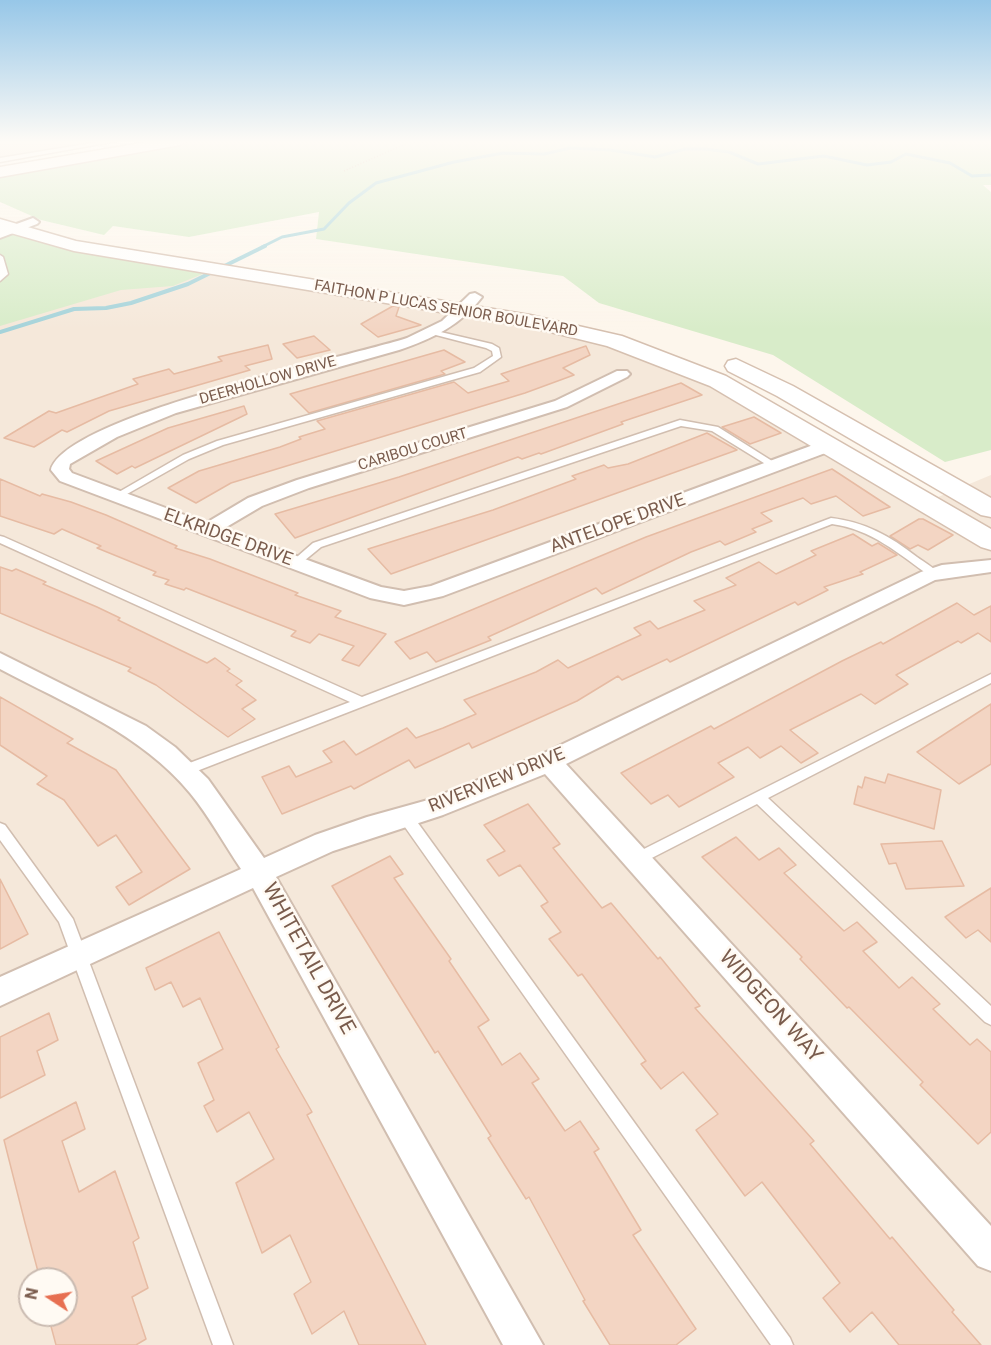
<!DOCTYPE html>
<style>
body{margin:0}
#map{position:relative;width:991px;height:1345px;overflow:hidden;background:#fdf6ec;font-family:Roboto,sans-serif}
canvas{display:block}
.north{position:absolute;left:18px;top:1267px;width:60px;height:60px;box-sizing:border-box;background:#fffaf3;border:2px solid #cabbb1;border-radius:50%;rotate:282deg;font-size:16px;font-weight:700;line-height:24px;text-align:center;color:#7a5c4d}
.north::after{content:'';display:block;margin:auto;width:21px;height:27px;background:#e76f51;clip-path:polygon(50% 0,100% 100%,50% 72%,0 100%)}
</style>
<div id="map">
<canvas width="991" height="1345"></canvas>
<div class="north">N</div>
</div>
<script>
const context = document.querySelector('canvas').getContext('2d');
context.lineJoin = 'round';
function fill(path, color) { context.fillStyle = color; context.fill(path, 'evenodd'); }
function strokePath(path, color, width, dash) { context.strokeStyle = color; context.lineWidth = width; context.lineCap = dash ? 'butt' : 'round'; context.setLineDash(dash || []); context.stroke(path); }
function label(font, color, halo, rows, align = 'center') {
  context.font = font + ' Roboto,sans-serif'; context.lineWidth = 5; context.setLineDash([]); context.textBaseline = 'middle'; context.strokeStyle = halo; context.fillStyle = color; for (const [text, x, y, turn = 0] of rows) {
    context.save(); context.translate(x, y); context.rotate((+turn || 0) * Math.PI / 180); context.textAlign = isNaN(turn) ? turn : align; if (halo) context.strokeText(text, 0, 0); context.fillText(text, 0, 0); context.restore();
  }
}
const residential = new Path2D(`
 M0,141H122L0,161Z
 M0,231L83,253L515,324L625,350L751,403L914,507L991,475V1345H0ZM30,1279H66V1315H30Z`);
const green = new Path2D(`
 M191,141H991V185H983L991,192V450L945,462L773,355L599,303L563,276L316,239L319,212L189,237L113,226L104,235L41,220L0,202V175Z
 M7,233L83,253L205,273L173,286L121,290L0,326V236Z`);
const streamFar1 = new Path2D(`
 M262,247L282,237L324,229L349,203L376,183L454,162L503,153L544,154L570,148L611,150L655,157L685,149H705L729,152L758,164L824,156L867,165L891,162L906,154L950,163L972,176L991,175`);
const stream = new Path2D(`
 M0,332L74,309L106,308L131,303L188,284L265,246`);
const building = new Path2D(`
 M393,306L399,307L396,316L421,325L378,337L361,324Z
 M314,336L330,350L297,358L283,344Z
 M268,345L272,359L245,366L250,370L109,411L67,432L62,430L34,447L4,438L49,411L56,413L138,384L133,379L169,369L174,374L222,361L218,357Z
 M586,346L590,355L563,368L574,375L525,393L231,483L196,503L168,488L199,471L280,447L301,439L299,437L325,429L317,421L454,382L468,393L509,381L501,374Z
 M444,350L465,362L441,371L445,374L309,413L290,394Z
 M681,383L702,395L621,422L623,424L541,454L539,453L522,459L518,457L295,538L275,514L399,477Z
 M244,406L247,414L135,468L132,466L117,474L96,461L168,428Z
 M754,417L781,433L750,444L722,427Z
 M707,433L737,450L391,574L368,549L493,510L576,479L572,476L604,465L608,468L628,464Z
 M832,469L890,507L863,516L836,496L811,504L803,498L761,513L772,521L752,529L756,532L725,545L720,541L691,552L602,594L596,588L488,637L491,640L436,662L427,652L410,659L395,642L646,537Z
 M0,479L40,496L42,494L71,502L106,515L177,546L175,548L210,559L298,593L295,595L341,611L335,617L386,634L359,666L342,660L354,646L319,634L310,643L291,636L296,631L186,588L184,590L165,584L169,580L153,575L156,572L97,548L101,546L62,529L54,534L0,516Z
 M919,519H923L953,535L928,550L918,545L910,549L890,536Z
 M853,534L872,546L878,543L897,555L860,572L863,574L824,587L828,590L798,605L795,602L670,662L667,659L622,680L618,676L577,701L472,748L469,743L415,768L409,760L354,789L351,786L282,814L262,777L289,766L296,777L332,762L323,751L344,741L356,755L407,728L416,738L443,728L476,714L464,700L536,672L558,660L568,668L641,635L634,628L650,621L658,629L705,610L694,601L736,585L726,578L759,562L776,574L816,555L811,551Z
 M0,567L12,571L16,569L46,582L43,584L97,607L120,618L118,620L207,663L215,658L230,669L227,671L242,681L236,685L256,700L242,709L255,719L228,737L156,685L128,671L131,668L0,613Z
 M957,603L974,615L991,606V642L978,633L961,643L958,641L896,675L908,684L875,704L861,694L790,730L818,753L801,763L781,746L760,758L748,747L718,763L734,777L679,807L668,795L651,804L621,773L711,726L714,729L842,661L881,642L883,644Z
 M0,697L73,739L67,743L116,770L190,869L129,905L116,887L142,872L116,835L98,846L64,800L37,784L47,776L0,745Z
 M991,704V764L959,784L917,752Z
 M888,774L941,790L934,829L854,804L858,786L862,788L865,777L885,783Z
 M528,804L560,844L553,848L602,908L611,903L658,959L660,957L700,1006L695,1008L814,1141L810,1144L890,1239L892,1237L954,1310L952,1312L981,1345H899L872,1312L850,1332L823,1298L840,1283L762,1182L745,1196L696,1130L718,1114L683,1072L661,1089L641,1064L646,1061L582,974L578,976L549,939L561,932L541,906L548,902L520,865L499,876L487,860L505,851L484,825Z
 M736,837L759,860L779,848L796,865L784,873L844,931L857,922L877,942L863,951L899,988L912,977L940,1004L933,1009L970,1045L977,1039L991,1052V1132L978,1144L920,1085L923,1082L849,1007L847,1008L800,959L802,957L702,857Z
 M942,841L964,886L906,889L896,863L889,864L881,844Z
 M390,856L403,874L394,878L451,959L449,961L489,1020L478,1027L502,1065L520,1053L539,1079L532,1083L565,1131L580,1121L599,1149L594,1152L641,1230L633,1235L696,1329L676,1345H610L583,1301L585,1300L529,1197L526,1199L488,1138L491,1136L438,1051L435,1053L332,886Z
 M0,879L28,934L0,949Z
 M991,888V942L978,930L966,938L945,917Z
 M219,932L279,1047L276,1049L312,1112L307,1115L426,1345H359L344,1311L312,1334L294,1294L311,1282L290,1235L262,1253L236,1183L274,1159L249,1112L217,1132L204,1106L214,1100L198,1063L223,1049L200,998L183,1007L171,982L155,990L146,968Z
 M49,1013L58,1040L37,1051L45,1075L0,1098V1037Z
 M76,1102L85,1129L62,1141L79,1192L115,1171L139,1238L133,1242L148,1288L132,1297L146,1339L136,1345H56L48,1315H66V1279H40L25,1223L4,1140Z`);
const path = new Path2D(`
 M344,171L403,145L427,141`);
const lane = new Path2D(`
 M104,141H117L0,162V158Z
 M0,255L3,257L8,274L0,281Z
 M432,330L492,344L499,348L501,357L480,372L223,445L189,459L120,498H114L112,496L183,455L217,441L474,368L493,356L492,351L486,348L432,334Z
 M680,420L718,427L780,466L778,468H772L712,431L681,426L321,547L299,565H291L290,563L313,543Z
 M831,518C865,522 890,536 917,557C924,562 933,567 939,574L938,576H930C899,554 871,529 832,524L184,776L179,775L177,771L179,767L350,702L0,543V536L4,537L362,697Z
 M991,674V683L768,798L991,1006V1025L985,1022L757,804L642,863L637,865L632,863L630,859L632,855Z
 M405,811L410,812L790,1338L793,1345H771L400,820L398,816L400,812Z
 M0,823L5,825L73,919L233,1345H213L59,922L0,840Z`);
const street = new Path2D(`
 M33,218L39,222L37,224L0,238V230Z
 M475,293L482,297C461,325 432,339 399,350L176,413L117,437L70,464L69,469L72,473L206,523L248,498L297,480L555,401L617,371H627L630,374L627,377L567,407L309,488L262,506L223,529L381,587L404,591L431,586L824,441H836L839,445L836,449L443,596L404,605L370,598L60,481L51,470C65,416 349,357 407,338L442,321L470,294Z
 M991,560V572L935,580L566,764L991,1226V1271L978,1266L545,774L443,815L333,851L276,877L543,1345H503L253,888L0,1006V977L241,869C224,844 209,816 190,793C142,734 66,704 0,669V653L146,726L175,747L208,779L264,858L315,835L367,817L428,800L540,755L921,572L942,565Z`);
const secondary = new Path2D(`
 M153,141H187L180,145L0,177V167Z
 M0,219L76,241L530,315L622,336L726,376L991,529V550L981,547L710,386L607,346L530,327L74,251L0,230Z
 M736,359L793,386L991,498V517L981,515L777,396L728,371L725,366L728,361Z`);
const farStreetnames = [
 ["FAITHON P LUCAS SENIOR BOULEVARD",446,309,10],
 ["DEERHOLLOW DRIVE",268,381,-16],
 ["CARIBOU COURT",413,450,-17]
];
const streetNames = [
 ["ANTELOPE DRIVE",618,524,-20],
 ["ELKRIDGE DRIVE",228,538,20],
 ["RIVERVIEW DRIVE",497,781,-22]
];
const nearStreetnames = [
 ["WHITETAIL DRIVE",308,959,61],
 ["WIDGEON WAY",770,1007,48]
];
fill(residential, '#f5e8da');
fill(green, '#d8ecc9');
strokePath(streamFar1, '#a5d3da', 3);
strokePath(stream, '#a5d3da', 4);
fill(building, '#f3d5c3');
strokePath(building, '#e6bba3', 1.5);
strokePath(lane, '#d1beb0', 3);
strokePath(street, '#d1beb0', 4);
strokePath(secondary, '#d6c0b0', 3);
strokePath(path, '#d9b8a5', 1.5, [1, 2]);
fill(lane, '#fff');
fill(street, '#fff');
fill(secondary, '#fff');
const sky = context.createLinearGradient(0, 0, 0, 330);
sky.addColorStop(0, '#97c7e8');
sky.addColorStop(0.43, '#fefbf6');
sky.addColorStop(1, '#fefbf600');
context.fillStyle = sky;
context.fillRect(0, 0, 991, 330);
label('15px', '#7a5c4d', '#fffaf3', farStreetnames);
label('18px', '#7a5c4d', '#fffaf3', streetNames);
label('21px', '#7a5c4d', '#fffaf3', nearStreetnames);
</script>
